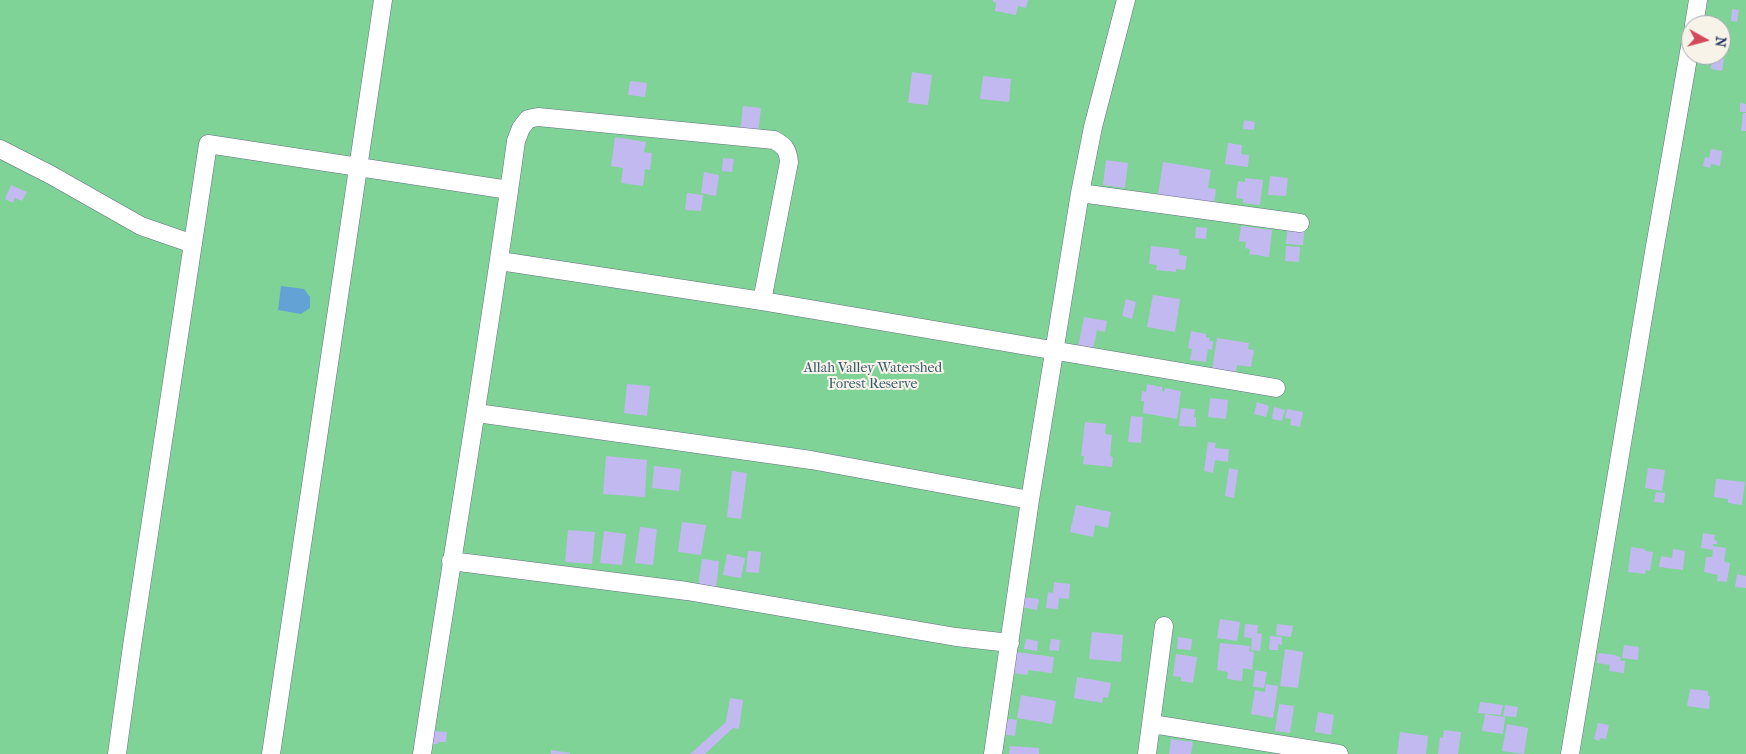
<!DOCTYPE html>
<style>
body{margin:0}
#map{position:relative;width:1746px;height:754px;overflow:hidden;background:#ebe4c6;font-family:"IM FELL French Canon",serif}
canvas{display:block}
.north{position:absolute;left:1681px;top:15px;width:50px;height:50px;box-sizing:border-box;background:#f7f3e8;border:1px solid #9fa5b1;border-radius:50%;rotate:97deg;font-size:14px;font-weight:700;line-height:20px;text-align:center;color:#1b2f5e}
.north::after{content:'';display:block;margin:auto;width:18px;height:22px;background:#d1495b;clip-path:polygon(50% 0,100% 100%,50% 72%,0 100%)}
</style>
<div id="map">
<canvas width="1746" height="754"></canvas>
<div class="north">N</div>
</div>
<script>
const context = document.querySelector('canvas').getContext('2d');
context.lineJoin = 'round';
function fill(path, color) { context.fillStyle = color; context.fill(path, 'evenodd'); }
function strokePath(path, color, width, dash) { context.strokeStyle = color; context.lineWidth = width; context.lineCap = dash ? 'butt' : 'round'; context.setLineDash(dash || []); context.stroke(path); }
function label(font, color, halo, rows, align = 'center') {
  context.font = font + ' "IM FELL French Canon",serif'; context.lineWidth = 4; context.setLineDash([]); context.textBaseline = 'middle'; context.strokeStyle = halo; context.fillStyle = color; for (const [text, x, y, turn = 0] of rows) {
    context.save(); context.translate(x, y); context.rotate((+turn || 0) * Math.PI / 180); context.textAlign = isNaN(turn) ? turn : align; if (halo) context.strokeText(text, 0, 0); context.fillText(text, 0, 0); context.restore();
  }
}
const green = new Path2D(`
 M0,0H1746V754H0ZM1691,25H1721V55H1691Z`);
const water = new Path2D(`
 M281,286L304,289L310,297V308L301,314L278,310Z`);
const building = new Path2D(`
 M993,0H1028L1026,8L1018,6L1016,15L995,11L996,2H993Z
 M1732,9L1739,10L1737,22L1731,21Z
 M1712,55H1722L1721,58H1724L1722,71L1711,69Z
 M912,72L932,75L928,105L908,103Z
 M983,76L1011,79L1009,102L980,99Z
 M630,81L647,83L645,97L628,95Z
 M1740,103L1746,104V112H1740Z
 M743,106L761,108L758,134L740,132Z
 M1743,113H1746V131H1741Z
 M1244,120L1255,122L1254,130L1243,129Z
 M615,137L646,142L644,152L652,153L650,170L645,169L643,186L621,183L623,168L611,166Z
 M1228,143L1242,145L1241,154L1249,155L1248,167L1225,164Z
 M1711,149L1722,151L1720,166L1711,164L1710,168L1703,166L1705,157L1709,158Z
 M723,158L734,159L732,172L722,171Z
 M1106,160L1128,163L1125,188L1103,185Z
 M1163,162L1211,170L1208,188L1216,189L1214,204L1158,195Z
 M704,172L719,175L716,196L701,193Z
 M1270,176L1288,178L1286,196L1268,195Z
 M1245,178L1263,180L1260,205L1243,203V199L1236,198L1238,181L1245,182Z
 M11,185L27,192L22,201L15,198L13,203L5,199Z
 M687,193L703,195L701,211L685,210Z
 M1288,224L1305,226L1303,245L1286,244Z
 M1241,226L1272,230L1269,257L1249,254L1250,249L1245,248L1246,242L1239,241Z
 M1196,227L1207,228L1206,239L1195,238Z
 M1151,246L1179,249V255L1187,256L1185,270L1176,269V272L1156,270L1157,265L1149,264Z
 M1286,246L1300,247L1299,262L1285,261Z
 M1153,295L1180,299L1175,332L1147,327Z
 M1126,299L1136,302L1132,319L1122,316Z
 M1084,317L1107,321L1105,332L1097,330L1093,350L1078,347Z
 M1191,331L1206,334V337L1210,338L1209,341H1213L1212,350L1208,349L1206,362L1190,360L1192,349L1188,348Z
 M1217,338L1249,343L1248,349L1254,350L1251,367L1237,365L1236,372L1212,369Z
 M627,384L650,386L647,416L624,413Z
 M1147,384L1162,387V391L1164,392L1165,388L1181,391L1177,419L1143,413L1144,401H1141L1142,391L1146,392Z
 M1210,398L1228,400L1226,419L1208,417Z
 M1257,402L1269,406L1266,417L1254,414Z
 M1274,407L1285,410L1282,421L1272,419Z
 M1181,408L1195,409L1194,417H1196V427L1179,426Z
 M1287,409L1303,412L1300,427L1290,425L1291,419L1285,418Z
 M1131,416L1143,417L1141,443L1128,442Z
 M1085,422L1106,424L1105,434L1112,435L1110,456L1113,457L1112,467L1083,464L1084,456H1081Z
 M1208,442L1216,443L1215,448L1229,449L1228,462L1215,460L1213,473L1204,471Z
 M606,456L647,460L645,497L603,494Z
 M654,466L681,469L679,491L652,488Z
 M1229,468L1238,470L1234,498L1225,496Z
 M1648,468L1665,470L1662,491L1645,488Z
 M732,471L747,473L741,519L727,517Z
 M1716,479L1745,482L1742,505L1728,503V499L1714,497Z
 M1656,492L1665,493L1664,503L1654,502Z
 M1076,505L1111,512L1108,528L1095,525L1093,537L1070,532Z
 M682,522L706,525L701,555L678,552Z
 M640,527L657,529L653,565L635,563Z
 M568,530L595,532L592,564L565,562Z
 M604,531L626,534L622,565L600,563Z
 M1703,533L1715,535L1714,540L1717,541V544H1713V546L1726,548L1724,562L1730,563L1727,582L1717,581L1718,575L1704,572L1706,557H1712L1713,550L1701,548Z
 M1631,547L1645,549V551L1653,552L1650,571L1646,570L1645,574L1628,572Z
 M1673,549L1685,551L1683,570L1659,567L1661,556L1672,558Z
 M748,551L761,552L759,573L746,572Z
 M727,554L745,558L741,578L723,575Z
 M702,559L719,561L716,589L698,587Z
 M1737,574L1746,576V588L1735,587Z
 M1054,582L1070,584L1069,599L1059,598L1058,609L1046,608L1048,592L1053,593Z
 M1023,597L1039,599L1037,610L1022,607Z
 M1220,619L1240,622L1237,641L1217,638Z
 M1245,624L1258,625L1257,633L1262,634L1260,651L1251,650L1252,638L1244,637Z
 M1277,624L1293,626L1291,637L1276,635Z
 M1092,632L1123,635L1121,662L1089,659Z
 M1270,636L1282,637V645L1278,644V650H1269Z
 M1178,637L1192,639L1191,650L1177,649Z
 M1026,639L1038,641L1037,651L1024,649Z
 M1051,639L1060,640L1059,651L1049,650Z
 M1220,643L1250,646L1249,651L1254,652L1252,670L1243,668L1242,681L1227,679L1228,672L1217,670Z
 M1624,645L1639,647L1638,660L1622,658Z
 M1285,649L1303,652L1298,688L1280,686Z
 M1016,652L1054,657L1052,673L1028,670V675L1013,673Z
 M1598,653L1616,655L1615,656L1621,657L1620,661H1625L1624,673L1609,671L1610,665L1597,663Z
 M1176,654L1197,657L1193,683L1181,681V677L1173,676Z
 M1255,670L1267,672L1264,688L1253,687Z
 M1077,677L1111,683L1108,698L1103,697L1102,703L1074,698Z
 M1266,684L1278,686L1273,718L1251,714L1255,690L1265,692Z
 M1690,689L1708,691V696H1710L1709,709L1687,706Z
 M1021,695L1056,701L1052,724L1017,718Z
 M730,698L743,700L739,729L733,728L705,754H690L726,722Z
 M1480,702L1503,705L1501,715L1478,713Z
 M1279,704L1294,706L1290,733L1275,731Z
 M1505,705L1518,707L1516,717L1503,716Z
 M1318,712L1334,715L1331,735L1315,732Z
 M1485,714L1505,717L1503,734L1482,731Z
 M999,718L1017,720L1015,736L997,734Z
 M1598,723L1609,725L1606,739L1600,738L1599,741L1594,739Z
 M1507,724L1528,728L1524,754L1502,751Z
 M1444,730L1461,732L1458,754H1438L1440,737L1443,738Z
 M432,731L447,732L446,742H438V744H431Z
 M1400,732L1428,736L1426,754H1397Z
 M1171,739L1193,742L1191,754H1169Z
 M1010,746L1039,748V754H1009Z
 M551,750L570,753V754H551Z`);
const minor = new Path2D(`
 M1694,25L1698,0
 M0,149L51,175L141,226L193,244
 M1080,193L1300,223
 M500,261L762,301L1276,388
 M477,413L811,460L1030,500
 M451,561L687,591L956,637L1010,643
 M1152,724L1339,754
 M117,754L132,646L208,144L509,190
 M271,754L383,0
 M422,754C453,550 488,346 516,141L521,128L528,119L538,117L774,140C785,146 788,150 789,162L762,301
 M993,754L1030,500L1080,193L1093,127L1126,0
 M1147,754L1164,626
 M1570,754L1654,252L1691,41`);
const parkNames = [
 ["Allah Valley Watershed",873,369],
 ["Forest Reserve",873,385]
];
fill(green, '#7fd396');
fill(water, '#63a2d5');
fill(building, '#c2b9f0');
strokePath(minor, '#646e82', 19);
strokePath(minor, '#fff', 18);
label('14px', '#34586c', '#f7f3e8', parkNames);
</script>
